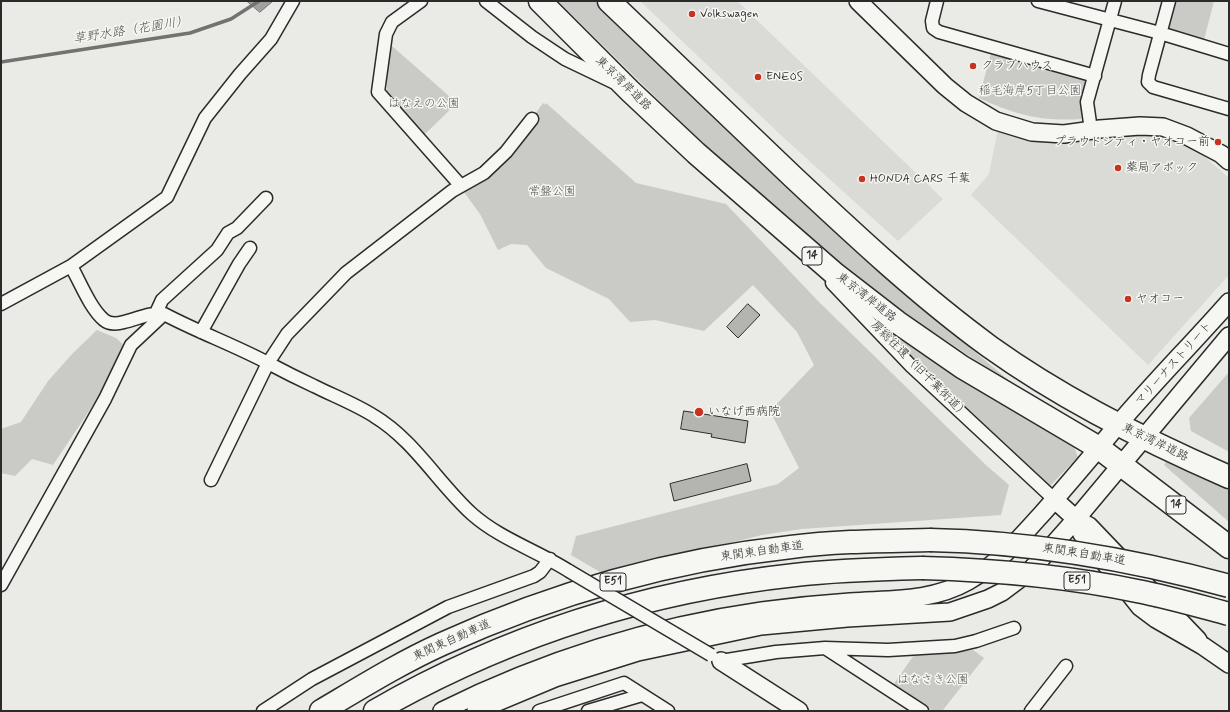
<!DOCTYPE html>
<meta charset="utf-8">
<style>
body{margin:0}
#map{position:relative;width:1230px;height:712px;overflow:hidden;background:#eaeae6;font-family:Mynerve,sans-serif}
canvas{display:block}
.frame{position:absolute;inset:0;border:2px solid #2b2b2b;pointer-events:none}
</style>
<div id="map">
<canvas width="1230" height="712"></canvas>
<div class="frame"></div>
</div>
<script>
const context = document.querySelector('canvas').getContext('2d');
context.lineJoin = 'round';
function fill(path, color) { context.fillStyle = color; context.fill(path, 'evenodd'); }
function strokePath(path, color, width, dash) { context.strokeStyle = color; context.lineWidth = width; context.lineCap = dash ? 'butt' : 'round'; context.setLineDash(dash || []); context.stroke(path); }
function label(font, color, halo, rows, align = 'center') {
  context.font = font + ' Mynerve,"Klee One",sans-serif'; context.lineWidth = 3; context.setLineDash([]); context.textBaseline = 'middle'; context.strokeStyle = halo; context.fillStyle = color; for (const [text, x, y, turn = 0] of rows) {
    context.save(); context.translate(x, y); context.rotate((+turn || 0) * Math.PI / 180); context.textAlign = isNaN(turn) ? turn : align; if (halo) context.strokeText(text, 0, 0); context.fillText(text, 0, 0); context.restore();
  }
}
const built = new Path2D(`
 M640,1H737L943,199L898,241L785,139Z
 M998,129L1090,138L1155,133L1176,138L1196,149L1229,178V275L1148,365L971,195L989,174Z`);
const green = new Path2D(`
 M558,1H595L870,264L1018,388L927,328L857,279L764,199L689,130Z
 M1175,1H1214L1204,40L1171,31L1169,28Z
 M392,46L457,103L423,136L387,96V56Z
 M991,53L1087,79L1081,119C1041,122 1014,114 979,98Z
 M543,103L545,105L546,103L636,183L726,204L819,302L987,466L1009,485L1001,515L802,529L762,535L622,570L600,572L571,555L576,536L778,484L799,468L770,411L814,365L797,332L753,285L704,331L655,320L630,322L609,299L546,268L527,245L511,244L498,250L480,214L461,188L493,173Z
 M893,328L1067,442L1074,447L1078,457L1050,486L921,369L899,346L889,331Z
 M97,330L116,338L126,347L107,384L53,465L32,459L15,476L1,473V429L21,422L48,381L73,353Z
 M1229,372V452L1191,431L1189,418Z
 M1167,460L1229,490V522L1164,465Z
 M973,650L984,658L943,710L933,711L893,685L914,655L937,654Z`);
const water = new Path2D(`
 M247,1H273L260,12Z`);
const stream = new Path2D(`
 M1,62L190,33L231,19L259,1`);
const building = new Path2D(`
 M748,304L760,315L738,338L727,327Z
 M684,411L748,421L745,443L711,437L712,434L681,429Z
 M747,464L751,481L674,501L670,484Z`);
const street = new Path2D(`
 M421,1L392,22L386,34L378,92L461,186
 M486,1L532,37L565,59L613,82
 M937,1L932,21L933,28L939,32L1095,76
 M1038,1L1160,33L1229,54
 M1169,1L1149,75L1148,82L1153,87L1229,109
 M1091,130L1087,102L1115,1
 M71,266C80,282 90,308 104,320C110,325 117,324 124,322C138,319 149,312 164,314C198,332 234,345 268,363C283,371 299,379 314,386C334,396 355,404 374,416C414,440 438,483 472,514C500,539 538,551 569,571
 M832,283L911,366L1055,500
 M1,304L71,266L167,197L205,118L240,74L271,39L293,1
 M156,313L162,300L217,250L228,233L237,228L266,198
 M201,332L239,264L250,248
 M211,480L268,363L287,334L346,273L452,191L484,173L506,152L532,119
 M1,585L105,399L131,345L164,314
 M825,648L922,711
 M719,660L721,661L776,652L825,648L888,650L955,646L976,641L1014,628
 M263,711L312,679L448,607L534,576L540,572L550,559
 M539,711L624,683L668,711
 M588,711L642,695
 M1031,711L1066,666`);
const secondary = new Path2D(`
 M858,1L945,86L966,103L996,121L1032,132L1064,134L1100,129L1140,126L1163,127L1187,136L1221,154L1229,161
 M1055,500L1076,519L1089,526L1198,640
 M1076,519L1082,534L1140,607L1156,619L1203,646L1229,664
 M721,661L799,711
 M442,711C543,661 650,627 762,611C791,607 820,604 850,602C890,599 931,602 968,581C999,563 1016,542 1040,516C1066,487 1091,457 1116,427C1152,384 1192,344 1229,302
 M476,711L555,678L638,652L761,626L847,618L950,612L988,599L1002,592L1030,571L1076,519L1229,336`);
const highway = new Path2D(`
 M540,1L630,91L696,153L835,274L897,322L962,367L1099,448L1229,547
 M609,1C670,59 731,118 792,176C856,236 919,295 990,347C1064,400 1146,441 1229,477
 M321,711C360,688 400,663 442,644C552,594 671,560 791,547C837,541 884,541 930,540
 M375,711C504,637 647,591 795,575C837,570 879,569 922,568`);
const streetBridge = new Path2D(`
 M569,571L711,655`);
const highwayBridge = new Path2D(`
 M930,540C1031,542 1131,559 1229,586
 M922,568C994,570 1066,576 1137,591C1168,597 1199,606 1229,614`);
const markers = [
 [692,14,4,"#c8321e"],
 [973,66,4,"#c8321e"],
 [758,77,4,"#c8321e"],
 [1218,142,4,"#c8321e"],
 [1118,168,4,"#c8321e"],
 [862,179,4,"#c8321e"],
 [1128,299,4,"#c8321e"],
 [699,412,5,"#c8321e"]
];
const shields = [
 [812,256,20],
 [1176,505,20],
 [1077,581,26],
 [613,582,26]
];
const shieldNames = [
 ["14",812,256],
 ["14",1176,505],
 ["E51",1077,581],
 ["E51",613,582]
];
const poiNames = [
 ["Volkswagen",700,14],
 ["クラブハウス",981,66],
 ["ENEOS",766,77],
 ["プラウドシティ・ヤオコー前",1210,142,"right"],
 ["薬局アポック",1126,168],
 ["HONDA CARS 千葉",870,179],
 ["ヤオコー",1136,299],
 ["いなげ西病院",708,412]
];
const streetNames = [
 ["東京湾岸道路",623,84,44],
 ["東京湾岸道路",866,298,38],
 ["マリーナストリート",1174,364,-48],
 ["房総往還（旧千葉街道）",919,370,45],
 ["東京湾岸道路",1155,443,26],
 ["東関東自動車道",762,552,-8],
 ["東関東自動車道",1084,555,9],
 ["東関東自動車道",452,641,-24]
];
const parkNames = [
 ["稲毛海岸5丁目公園",1030,91],
 ["はなえの公園",424,104],
 ["常盤公園",552,192],
 ["はなさき公園",933,680]
];
const waterNames = [
 ["草野水路（花園川）",131,31,-9]
];
fill(built, '#dadad6');
fill(green, '#cacac7');
fill(water, '#a1a19e');
strokePath(water, '#727270', 1);
strokePath(stream, '#727270', 3.5);
fill(building, '#b4b4b1');
strokePath(building, '#2b2b2b', 1);
strokePath(street, '#2b2b2b', 15);
strokePath(secondary, '#2b2b2b', 20);
strokePath(highway, '#2b2b2b', 25);
strokePath(street, '#f6f6f2', 12);
strokePath(secondary, '#f6f6f2', 17);
strokePath(highway, '#f6f6f2', 22);
strokePath(streetBridge, '#2b2b2b', 15, []);
strokePath(highwayBridge, '#2b2b2b', 25, []);
strokePath(streetBridge, '#f6f6f2', 12);
strokePath(highwayBridge, '#f6f6f2', 22);
for (const [x, y, r, color] of markers) { const dot = new Path2D(); dot.arc(x, y, r, 0, 2 * Math.PI); context.fillStyle = color; context.fill(dot); strokePath(dot, '#f6f6f2', 1.5); }
for (const [x, y, w] of shields) { const box = new Path2D(); box.roundRect(x - w / 2, y - 9, w, 18, 3); context.fillStyle = '#f6f6f2'; context.fill(box); strokePath(box, '#2b2b2b', 1); }
label('bold 11px', '#2b2b2b', null, shieldNames);
label('12px', '#2b2b2b', '#f6f6f2', poiNames, 'left');
label('12px', '#2b2b2b', '#f6f6f2', streetNames);
label('12px', '#535352', '#f6f6f2', parkNames);
label('italic 13px', '#545453', '#f6f6f2', waterNames);
</script>
